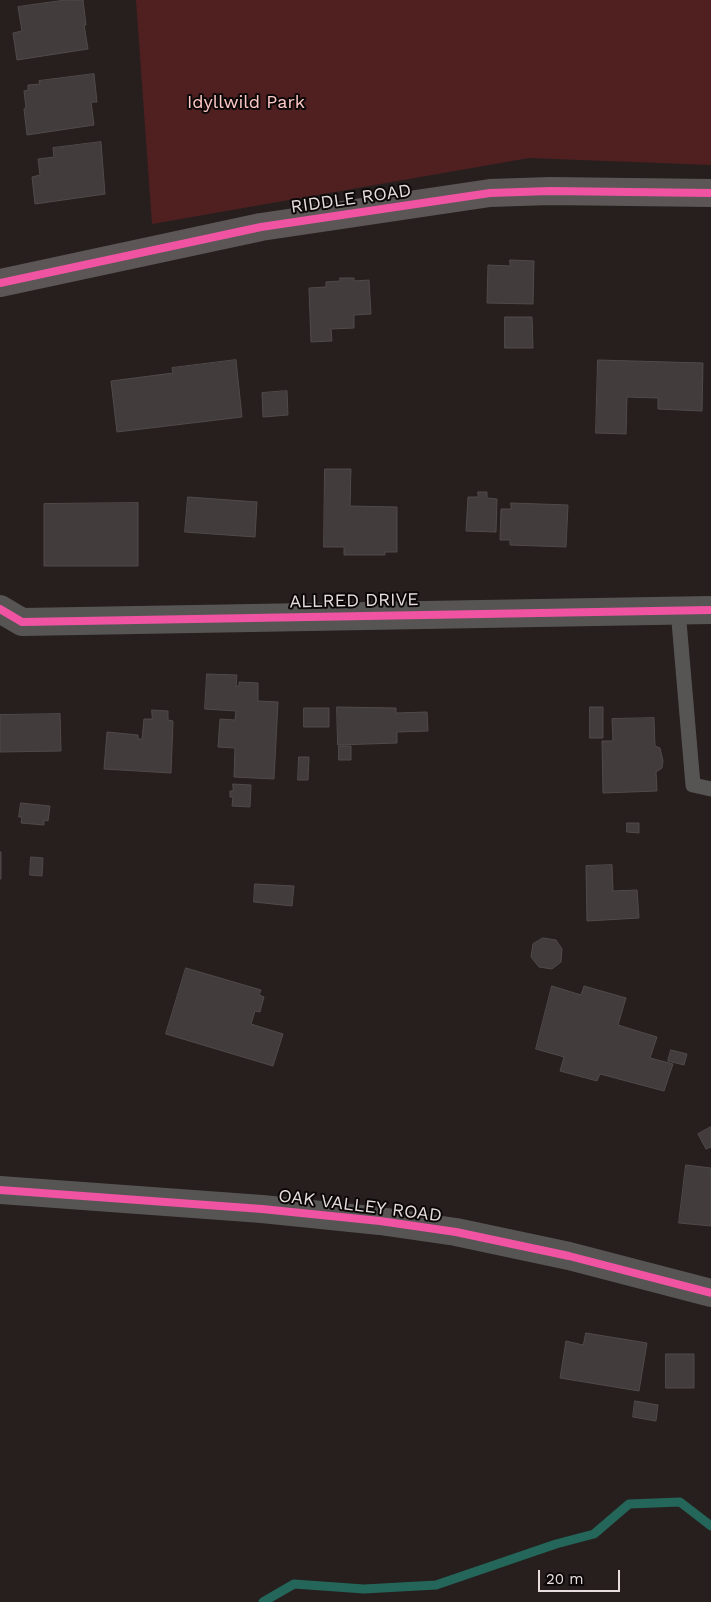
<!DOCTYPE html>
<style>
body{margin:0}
#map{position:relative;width:711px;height:1602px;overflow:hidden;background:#261f1e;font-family:"Work Sans",sans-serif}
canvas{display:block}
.scale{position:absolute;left:538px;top:1570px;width:82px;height:22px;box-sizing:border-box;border:2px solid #e7dedd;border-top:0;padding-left:6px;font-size:15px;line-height:18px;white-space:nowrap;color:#e7dedd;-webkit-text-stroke:4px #0d0808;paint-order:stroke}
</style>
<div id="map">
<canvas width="711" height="1602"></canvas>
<div class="scale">20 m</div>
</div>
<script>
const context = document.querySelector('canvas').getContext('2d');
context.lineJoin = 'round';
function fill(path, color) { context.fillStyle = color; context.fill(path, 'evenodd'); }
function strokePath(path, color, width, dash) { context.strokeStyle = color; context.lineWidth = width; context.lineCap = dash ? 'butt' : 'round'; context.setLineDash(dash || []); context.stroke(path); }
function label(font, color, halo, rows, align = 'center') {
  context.font = font + ' "Work Sans",sans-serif'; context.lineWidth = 4; context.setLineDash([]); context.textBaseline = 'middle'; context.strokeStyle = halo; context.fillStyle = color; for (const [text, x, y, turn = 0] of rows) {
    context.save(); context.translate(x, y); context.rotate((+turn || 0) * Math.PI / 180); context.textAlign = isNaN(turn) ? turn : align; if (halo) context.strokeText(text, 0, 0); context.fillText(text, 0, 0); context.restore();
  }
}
const green = new Path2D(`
 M136,0H711V165L529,158L152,224Z`);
const stream = new Path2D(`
 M263,1602L294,1584L364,1589L436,1585L556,1544L594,1534L629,1504L680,1502L711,1526`);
const building = new Path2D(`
 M66,0H83L86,25H84L88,49L17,60L13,33L22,31L18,7Z
 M94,74L97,102H91L94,125L27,135L24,109L26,108L24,91L28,90V85L40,84L39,81Z
 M101,142L105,194L35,204L32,177L40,175L38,159L54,157L53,148Z
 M510,260L534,261L533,304L487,303L488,265L510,266Z
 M340,278H354V281L369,280L371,314L354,315V328L331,329L332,341L311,342L309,288L326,287V282L340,281Z
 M505,317H532L533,348H505Z
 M236,360L242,417L117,432L111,381L173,373L172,368Z
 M598,360L703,363L702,411L658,409V398L627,397L626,434L596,433Z
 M287,391L288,415L263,417L262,393Z
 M325,469H351L350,506L397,507V552H385V555H344V547H324Z
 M478,492H487V498L497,499L496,532L466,531L468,497H478Z
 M188,497L257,502L255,537L185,532Z
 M138,503V566H44V504Z
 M511,503L568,505L566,547L510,545V540H500L501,509H511Z
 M207,674L237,675L236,686H239V682L258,683V701L278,702L274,779L234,777L235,748L218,747L220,719L235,720L236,711L205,709Z
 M337,707L396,708V713L427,712L428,731L397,732V743L338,745Z
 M590,707H603V738H590Z
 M304,708H329V727H304Z
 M152,710L168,711V720L173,721L171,773L104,769L107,732L138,735V739H142L144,719H152Z
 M60,714L61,751L0,752V715Z
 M654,718L655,746L660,748L663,761L662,768L656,772L657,791L603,793L602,741H613L612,719Z
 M339,746H351V760H339Z
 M299,757H309L308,780H298Z
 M233,784L251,785L250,807L232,806L233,797H230V791H233Z
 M21,803L50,806L48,821L44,820V825L21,823L22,817H19Z
 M627,823H639V833L627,832Z
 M0,852H1V879H0Z
 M31,857L43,858L42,876L30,875Z
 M612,865L613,891L637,890L639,918L587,921L586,866Z
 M255,884L294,886L292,906L254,902Z
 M543,938L556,940L562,949L561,962L552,969L539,967L531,957L533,944Z
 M186,968L261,990L259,995L264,997L260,1012L255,1011L251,1024L283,1034L273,1066L166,1034Z
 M552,986L581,995L584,986L626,998L618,1025L657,1037L650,1058L673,1064L664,1091L600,1074L597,1081L560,1071L564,1057L536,1049Z
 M671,1050L687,1054L684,1065L668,1061Z
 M711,1127V1147L706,1149L698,1134Z
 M686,1165L711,1168V1226L679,1223Z
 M586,1333L647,1343L639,1391L560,1378L566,1341L583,1345Z
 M666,1354H694V1388H666Z
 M635,1401L658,1405L656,1421L633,1417Z`);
const lane = new Path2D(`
 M678,610L693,785L711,789`);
const street = new Path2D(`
 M0,609L22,622L711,610
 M0,1190L262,1209L380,1221L456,1232L569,1256L711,1293`);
const secondary = new Path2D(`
 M0,283L261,227L490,193L550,191L711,193`);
const cycleway = new Path2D(`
 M0,283L261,227L490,193L550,191L711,193
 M0,609L22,622L711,610
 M0,1190L262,1209L380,1221L456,1232L569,1256L711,1293`);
const parkNames = [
 ["Idyllwild Park",246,103]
];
const streetNames = [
 ["RIDDLE ROAD",351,199,-8],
 ["ALLRED DRIVE",354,601,-1],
 ["OAK VALLEY ROAD",360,1206,7]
];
fill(green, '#502021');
strokePath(stream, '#246659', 9);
fill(building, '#423d3c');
strokePath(building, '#504a4a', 1);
strokePath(lane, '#575554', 15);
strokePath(street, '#575554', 28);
strokePath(secondary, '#5c5756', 28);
strokePath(cycleway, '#f153a3', 8);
label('18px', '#fec8c6', '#0d0808', parkNames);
label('18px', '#e7dedd', '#0d0808', streetNames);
</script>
